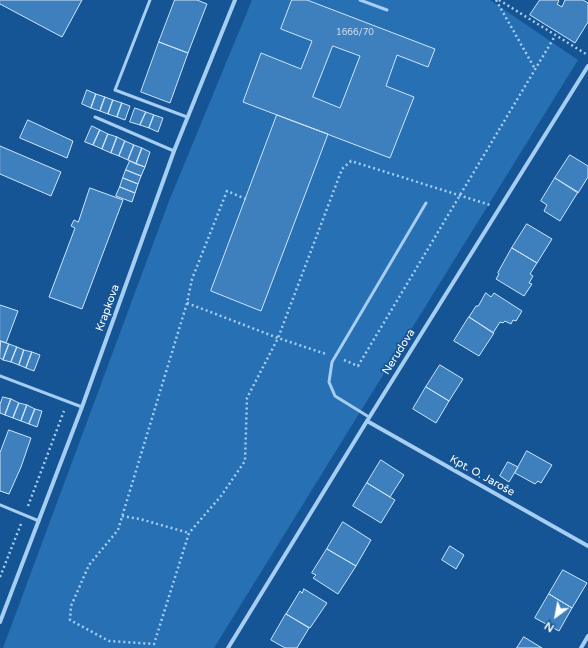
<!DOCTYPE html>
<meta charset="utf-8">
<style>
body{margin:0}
#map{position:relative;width:588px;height:648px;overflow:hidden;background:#155595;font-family:"Varela Round",sans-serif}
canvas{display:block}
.north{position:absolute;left:536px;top:596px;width:40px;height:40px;-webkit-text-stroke:3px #155595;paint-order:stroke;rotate:212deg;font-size:11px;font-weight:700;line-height:16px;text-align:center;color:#fff}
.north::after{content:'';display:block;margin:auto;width:14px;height:18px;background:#fff;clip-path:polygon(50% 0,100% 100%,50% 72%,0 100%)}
</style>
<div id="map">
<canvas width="588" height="648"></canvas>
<div class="north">N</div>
</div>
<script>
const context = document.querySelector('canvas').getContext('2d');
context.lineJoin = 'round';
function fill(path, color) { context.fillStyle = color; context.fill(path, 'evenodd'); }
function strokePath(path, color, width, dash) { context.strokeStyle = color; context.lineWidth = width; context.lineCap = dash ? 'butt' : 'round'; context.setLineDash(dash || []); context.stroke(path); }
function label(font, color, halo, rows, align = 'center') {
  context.font = font + ' "Varela Round",sans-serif'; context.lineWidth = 3.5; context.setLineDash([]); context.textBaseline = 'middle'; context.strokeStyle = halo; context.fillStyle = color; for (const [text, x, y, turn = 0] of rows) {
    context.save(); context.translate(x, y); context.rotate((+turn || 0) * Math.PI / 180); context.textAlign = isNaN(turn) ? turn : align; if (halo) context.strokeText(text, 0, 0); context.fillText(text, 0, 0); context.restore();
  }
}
const green = new Path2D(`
 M252,0H490L578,60L214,648H3L169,201Z`);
const building = new Path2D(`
 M0,0H82L62,37L0,4Z
 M175,0H197L207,4L188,53L159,42Z
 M292,0H307L435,49L428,67L397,55L386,86L414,97L390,158L243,102L261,53L301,69L312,41L281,29ZM333,46L360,56L340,108L313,97Z
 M540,0H558L559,1L557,4L562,7L565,0H583L588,3V22L575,43L530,15Z
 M159,42L188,53L170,103L141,92Z
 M87,90L96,94L91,108L82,104Z
 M96,94L105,97L100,111L91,108Z
 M105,97L113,100L108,114L100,111Z
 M113,100L122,103L117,117L108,114Z
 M122,103L130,106L125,120L117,117Z
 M135,108L146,112L140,125L130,122Z
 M146,112L154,115L149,128L140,125Z
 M154,115L163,118L158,132L149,128Z
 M277,115L328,134L261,311L211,291Z
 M28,120L73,141L67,158L20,138Z
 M92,126L100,130L93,145L85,142Z
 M100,130L108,134L102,149L93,145Z
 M108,134L117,137L111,153L102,149Z
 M117,137L125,141L119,156L111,153Z
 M125,141L134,145L128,160L119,156Z
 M134,145L142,148L136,164L128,160Z
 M0,146L61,172L51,196L0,174Z
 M142,148L150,152L145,167L136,164Z
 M570,155L588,166V177L578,193L555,178Z
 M130,161L145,167L141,176L126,170Z
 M126,170L141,176L138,184L123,178Z
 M123,178L138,184L135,193L120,187Z
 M555,178L578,192L560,221L544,211L547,205L541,201Z
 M120,187L135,193L132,202L116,196Z
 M90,188L123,200L82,309L49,297L75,228L71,226L74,220L78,222Z
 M527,224L552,239L537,263L512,248Z
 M512,248L537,263L530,274L533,276L529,283L532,284L524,296L496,279L499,274L498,273Z
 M486,293L491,297L494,293L522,311L516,321L513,320L511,324L505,321L503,323L500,322L493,333L469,317L476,306H478Z
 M0,305L18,311L6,343L0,341Z
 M469,317L494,333L479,356L454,341Z
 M1,341L9,344L3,360L0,358Z
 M9,344L17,347L11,362L3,360Z
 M17,347L24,350L19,365L11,362Z
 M24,350L32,352L26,368L19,365Z
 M32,352L40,355L34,371L26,368Z
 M440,365L463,379L449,401L426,387Z
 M426,387L449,401L436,423L413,409Z
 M3,397L11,399L5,415L0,413V405Z
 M11,399L19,403L13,418L5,415Z
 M19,403L27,405L21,421L13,418Z
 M27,405L35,409L29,424L21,421Z
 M35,409L42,411L37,427L29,424Z
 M9,430L31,438L21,467L9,494L0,491V453Z
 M527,451L552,465L541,483L538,481L535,484L515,473Z
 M381,460L404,475L390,497L367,483Z
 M508,462L518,467L509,482L500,476Z
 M367,483L395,500L381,523L353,506Z
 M343,522L371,540L356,566L327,549Z
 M450,546L464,555L456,569L442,560Z
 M327,549L356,566L338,594L313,578L316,575L312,573Z
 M563,570L587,583L572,608L549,594Z
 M304,589L327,603L310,628L286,614L300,591L302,593Z
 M549,594L572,608L559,631L535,618Z
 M286,614L309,628L297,648H285L271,640Z
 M524,637L542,648H517Z`);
const path = new Path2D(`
 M496,0L535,69
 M499,0L586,54
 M246,199L227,191L192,279L187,303L118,530L89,565L71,606L70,620L109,641L154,644L189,533L221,496L245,461L247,398L278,338L342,169L351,161L490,205
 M187,303L278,338L326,354
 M344,360L358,366L555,36
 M28,506L64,411
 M122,516L140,519L189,533
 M0,577L21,524`);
const service = new Path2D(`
 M150,0L115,90L187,117
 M360,0L387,10
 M95,117L174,151
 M0,376L82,407
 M369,417L335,396L329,382L332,362L426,203
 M0,505L39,521`);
const minor = new Path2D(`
 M367,421L588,546
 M0,622L82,407L174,151L235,0
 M228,648L367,421L588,66
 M581,648L588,636`);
const numberNames = [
 ["1666/70",355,33]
];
const streetNames = [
 ["Krapkova",108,308,-70],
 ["Nerudova",399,352,-58],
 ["Kpt. O. Jaroše",482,476,29]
];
fill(green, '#2870b4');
fill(building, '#3e7fbd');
strokePath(building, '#cee6fc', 1);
strokePath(path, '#a6cdf2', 2.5, [2, 3]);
strokePath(service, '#a6cdf2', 3);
strokePath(minor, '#a6cdf2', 4);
label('9px', '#cfdfee', null, numberNames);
label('11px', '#fff', '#155595', streetNames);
</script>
